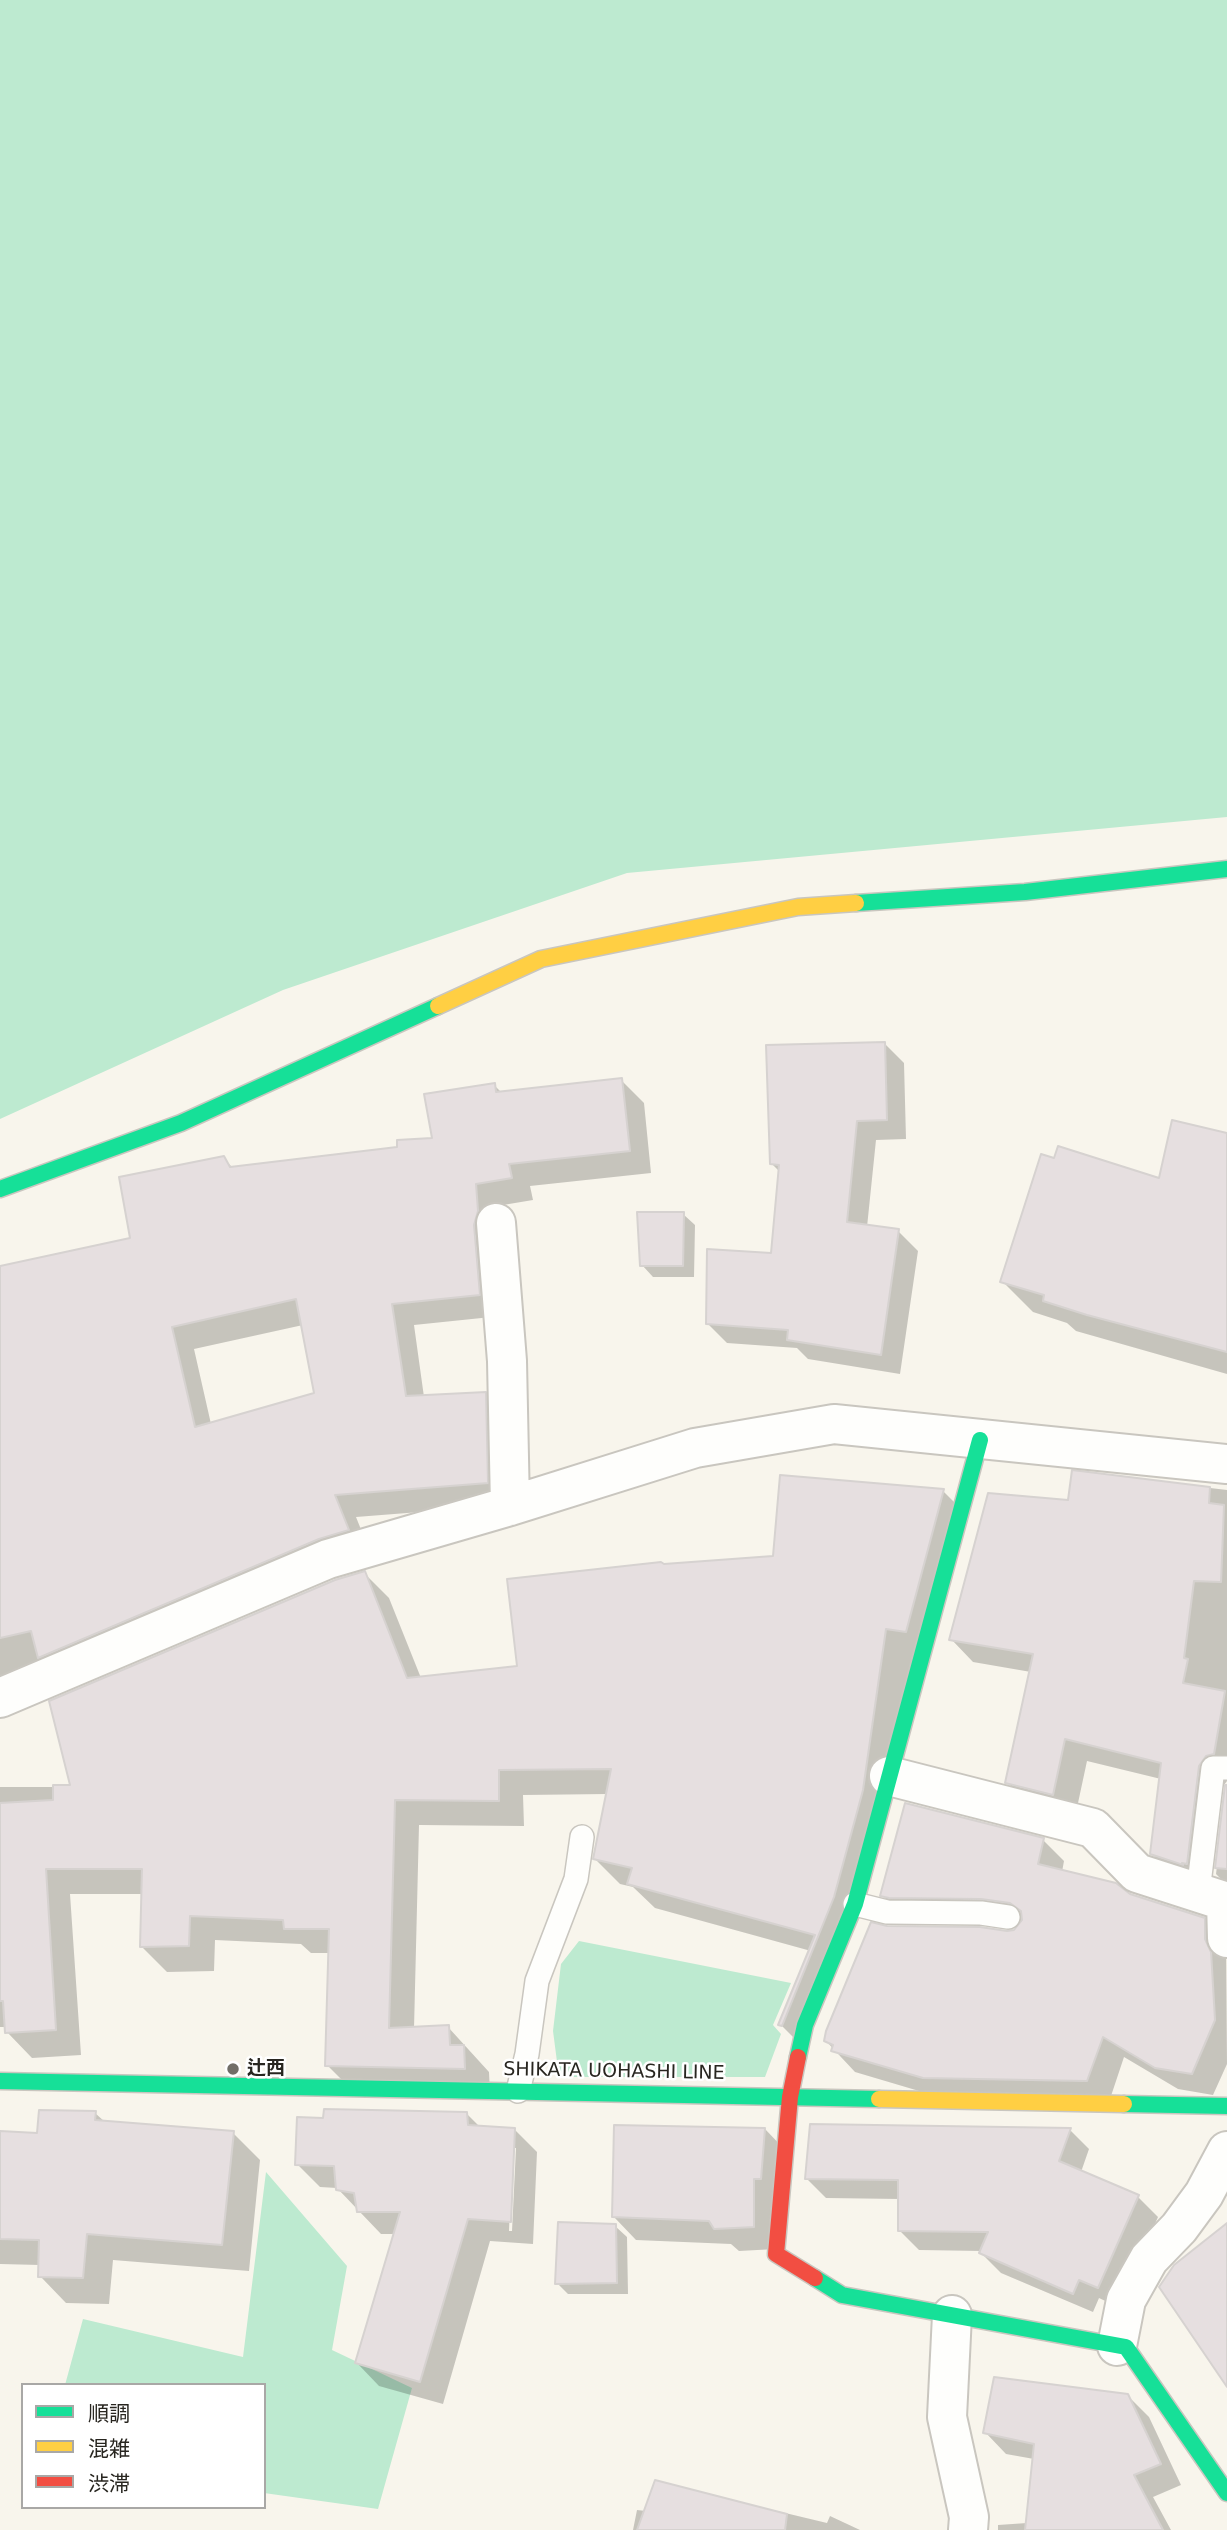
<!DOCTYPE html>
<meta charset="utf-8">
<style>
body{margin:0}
#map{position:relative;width:1227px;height:2530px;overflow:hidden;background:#f8f5ec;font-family:"DejaVu Sans","Noto Sans JP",sans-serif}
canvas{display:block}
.legend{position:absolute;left:21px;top:2383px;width:245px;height:126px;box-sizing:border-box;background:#fff;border:2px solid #a9a8a6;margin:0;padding:9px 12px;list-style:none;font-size:21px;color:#282620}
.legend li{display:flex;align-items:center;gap:14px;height:35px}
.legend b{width:35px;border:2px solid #a9a8a6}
</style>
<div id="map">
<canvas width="1227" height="2530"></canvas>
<ul class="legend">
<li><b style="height:9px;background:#16e098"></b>順調</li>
<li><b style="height:9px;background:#ffcf43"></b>混雑</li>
<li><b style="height:9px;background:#f24e42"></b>渋滞</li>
</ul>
</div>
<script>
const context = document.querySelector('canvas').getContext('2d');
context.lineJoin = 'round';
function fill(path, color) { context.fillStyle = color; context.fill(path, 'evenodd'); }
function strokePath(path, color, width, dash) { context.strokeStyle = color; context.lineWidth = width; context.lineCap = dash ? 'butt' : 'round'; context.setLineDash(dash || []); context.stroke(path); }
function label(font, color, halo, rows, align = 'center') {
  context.font = font + ' "DejaVu Sans","Noto Sans JP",sans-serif'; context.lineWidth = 5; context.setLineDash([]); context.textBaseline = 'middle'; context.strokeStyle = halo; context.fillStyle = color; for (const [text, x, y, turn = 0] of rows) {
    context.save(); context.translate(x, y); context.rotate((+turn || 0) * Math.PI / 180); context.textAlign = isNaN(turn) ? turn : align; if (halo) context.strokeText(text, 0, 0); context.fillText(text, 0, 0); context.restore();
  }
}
const green = new Path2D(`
 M0,0H1227V817L627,873L283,990L0,1119Z
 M579,1941L791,1983L773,2025L781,2034L765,2077H559L553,2031L561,1964Z
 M266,2172L347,2266L332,2350L412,2388L378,2509L264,2493V2385H65L83,2319L243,2357Z`);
const shadow = new Path2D(`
 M884,1043L904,1063L906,1139L876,1140L867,1227L898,1231L918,1251L900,1374L808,1359L797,1348L727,1343L708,1324L772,1254L780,1172L771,1163Z
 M621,1080L644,1103L651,1173L530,1186L533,1200L497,1206L501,1316L414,1325L424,1397L485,1394L507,1416L509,1505L356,1517L370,1552L0,1702V1266L132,1240L223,1158L234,1169L399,1148L434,1139L494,1085L502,1093ZM303,1325L316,1394L211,1424L194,1349Z
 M1227,1135V1374L1076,1331L1067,1323L1033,1312L1002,1281L1160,1180Z
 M683,1214L695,1225L694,1277H653L642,1265Z
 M1074,1472L1227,1490V1781L1221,1789L1209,1888L1175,1876L1152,1854L1161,1779L1087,1761L1075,1817L1030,1805L1007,1782L1031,1672L973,1662L951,1639L1070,1502Z
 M943,1491L968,1516L805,2049L780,2024L811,1951L655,1908L633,1887L620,1884L595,1859L608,1794L523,1795L524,1826L419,1825L414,2029L448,2027L489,2072L490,2093L352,2090L327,2065L330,1953H311L301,1944L215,1940L214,1971L167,1972L142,1947L143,1894H70L81,2055L32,2058L7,2032L6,2027H0V1787H73L364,1573L389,1598L421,1678L519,1667L664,1566L775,1557Z
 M1227,1787V1885L1216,1874Z
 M1043,1840L1064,1861L1062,1872L1204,1919L1226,1941L1227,2064L1213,2095L1178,2089L1124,2057L1109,2102L946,2099L855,2072L826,2041L886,1928L1007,1933L1015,1931L1022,1922L903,1917L882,1895Z
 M95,2113L105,2122L233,2133L260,2160L249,2271L113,2260L109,2304L66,2303L40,2276V2265L0,2264V2133L39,2134Z
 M467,2114L480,2127L514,2129L537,2152L533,2244L490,2241L443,2404L379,2386L357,2363L395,2234H381L337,2188L320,2187L297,2164ZM512,2148H516L512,2231H509Z
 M765,2129L787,2152L776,2249L739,2251L731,2244L636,2240L614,2217Z
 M1070,2130L1089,2149L1081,2172L1138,2197L1158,2217L1118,2307L1099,2298L1093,2312L1001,2273L981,2253L982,2251L919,2250L899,2230L900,2199L826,2198L806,2178Z
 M615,2226L627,2237L628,2294H568L557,2283Z
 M1128,2396L1149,2417L1181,2485L1153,2497L1171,2530H998V2525L1027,2523L1034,2459L1006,2454L985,2432Z
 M656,2482L827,2523L830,2516L860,2530H633L637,2510L646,2511Z`);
const building = new Path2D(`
 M885,1042L887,1120L857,1121L847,1222L899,1229L881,1355L787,1340L788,1330L706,1324L707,1249L771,1253L779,1165L770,1164L766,1045Z
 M622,1078L630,1151L509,1164L512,1178L476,1184L478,1211L474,1225L480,1295L392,1304L406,1396L486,1392L488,1483L335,1495L349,1530L319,1539L38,1658L31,1631L0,1638V1266L130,1238L119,1177L224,1156L230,1167L397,1147V1140L432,1138L424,1094L495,1083L496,1092ZM296,1299L314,1393L195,1427L172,1327Z
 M1172,1120L1227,1133V1352L1087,1315L1043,1301L1044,1295L1000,1282L1041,1154L1054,1158L1058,1146L1159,1178Z
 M637,1212H684L683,1266H640Z
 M1072,1470L1210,1487L1209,1503L1224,1505L1221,1582L1194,1581L1184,1658L1188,1659L1183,1683L1225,1691L1214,1754L1206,1756L1199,1766L1187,1864L1182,1863L1183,1865L1150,1854L1161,1763L1065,1739L1053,1795L1005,1783L1033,1654L949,1640L988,1493L1068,1500Z
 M780,1475L944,1489L906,1632L886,1629L863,1790L834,1897L782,2026L778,2025L815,1935L627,1884L632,1868L593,1859L611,1769L499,1770V1801L395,1800L389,2028L449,2025L450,2045H464L465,2069L325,2066L329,1929H284L283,1920L190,1916L189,1946L140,1947L142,1869H46L56,2030L5,2033L3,2001H0V1803L53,1800V1785H70L49,1701L335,1580L365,1571L407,1678L517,1666L507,1579L661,1562L664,1564L773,1556Z
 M1225,1785H1227V1869L1215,1868Z
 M905,1803L1044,1838L1038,1864L1116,1883L1130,1894L1205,1918V1939L1211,1952L1215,2020L1192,2074L1155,2068L1103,2037L1087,2081L923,2078L831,2051L833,2045L824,2041L826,2031L871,1922L887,1926L980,1927L1007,1931L1014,1930L1022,1920L1021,1911L1010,1903L981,1899L889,1898L880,1896Z
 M324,2109L467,2112L468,2125L515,2128L511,2222L468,2219L420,2382L355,2363L400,2212H357L354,2193L336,2190L334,2166L295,2165L297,2117L323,2118Z
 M39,2110L96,2111L95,2120L234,2131L222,2245L87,2234L83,2278L38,2277L39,2240L0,2239V2131L37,2133Z
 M810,2124L1071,2128L1059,2161L1139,2195L1098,2288L1079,2280L1073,2294L979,2253L988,2232L898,2231V2180L805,2179Z
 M614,2125L765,2128L761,2179H754V2227L714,2229L709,2221L612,2217Z
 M558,2222L616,2224L617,2283L555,2284Z
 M1227,2223V2387L1159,2287L1174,2265Z
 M994,2377L1128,2394L1161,2464L1134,2475L1163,2530H1025L1034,2444L983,2433Z
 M655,2480L787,2514L785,2530H637Z`);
const lane = new Path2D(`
 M1198,1892L1213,1768H1227
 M855,1904L887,1912L981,1913L1008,1917
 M518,2091L527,2054L537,1981L576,1879L582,1837`);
const street = new Path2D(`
 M496,1223L507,1361L510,1506
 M0,1698L328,1559L510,1506L695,1448L834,1424L1227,1464
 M889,1776L1093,1828L1137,1873L1227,1902
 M1226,1901L1227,1938
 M952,2315L947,2417L969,2517L968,2530
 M1117,2346L1126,2300L1149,2259L1179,2228L1204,2194L1227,2151`);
const fast = new Path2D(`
 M856,903L1025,892L1227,869
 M0,1189L181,1123L438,1006
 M798,2057L805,2025L855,1904L980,1440
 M0,2081L879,2099
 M1124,2104L1227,2106
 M815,2278L842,2295L1126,2347L1227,2493`);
const slow = new Path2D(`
 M438,1006L541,959L798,907L856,903
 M879,2099L1124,2104`);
const jam = new Path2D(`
 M798,2057L790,2097L776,2254L815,2278`);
const markers = [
 [233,2069,7,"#716e67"]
];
const poiNames = [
 ["辻西",247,2069]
];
const streetNames = [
 ["SHIKATA UOHASHI LINE",614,2072,1]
];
fill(green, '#bdead0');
fill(shadow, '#0003');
fill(building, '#e6dfe0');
strokePath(building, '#d6d2d0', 2);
strokePath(lane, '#c9c6bf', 26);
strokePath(street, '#c9c6bf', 42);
strokePath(fast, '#c9c6bf', 19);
strokePath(slow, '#c9c6bf', 19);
strokePath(jam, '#c9c6bf', 19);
strokePath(lane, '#fefefc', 23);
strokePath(street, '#fefefc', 38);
strokePath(fast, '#16e098', 16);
strokePath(slow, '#ffcf43', 16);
strokePath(jam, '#f24e42', 16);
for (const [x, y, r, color] of markers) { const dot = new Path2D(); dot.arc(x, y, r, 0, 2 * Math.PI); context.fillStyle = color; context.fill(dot); strokePath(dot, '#fff', 2.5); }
label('bold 19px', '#282620', '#fff', poiNames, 'left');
label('19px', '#282620', '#fff', streetNames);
</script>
